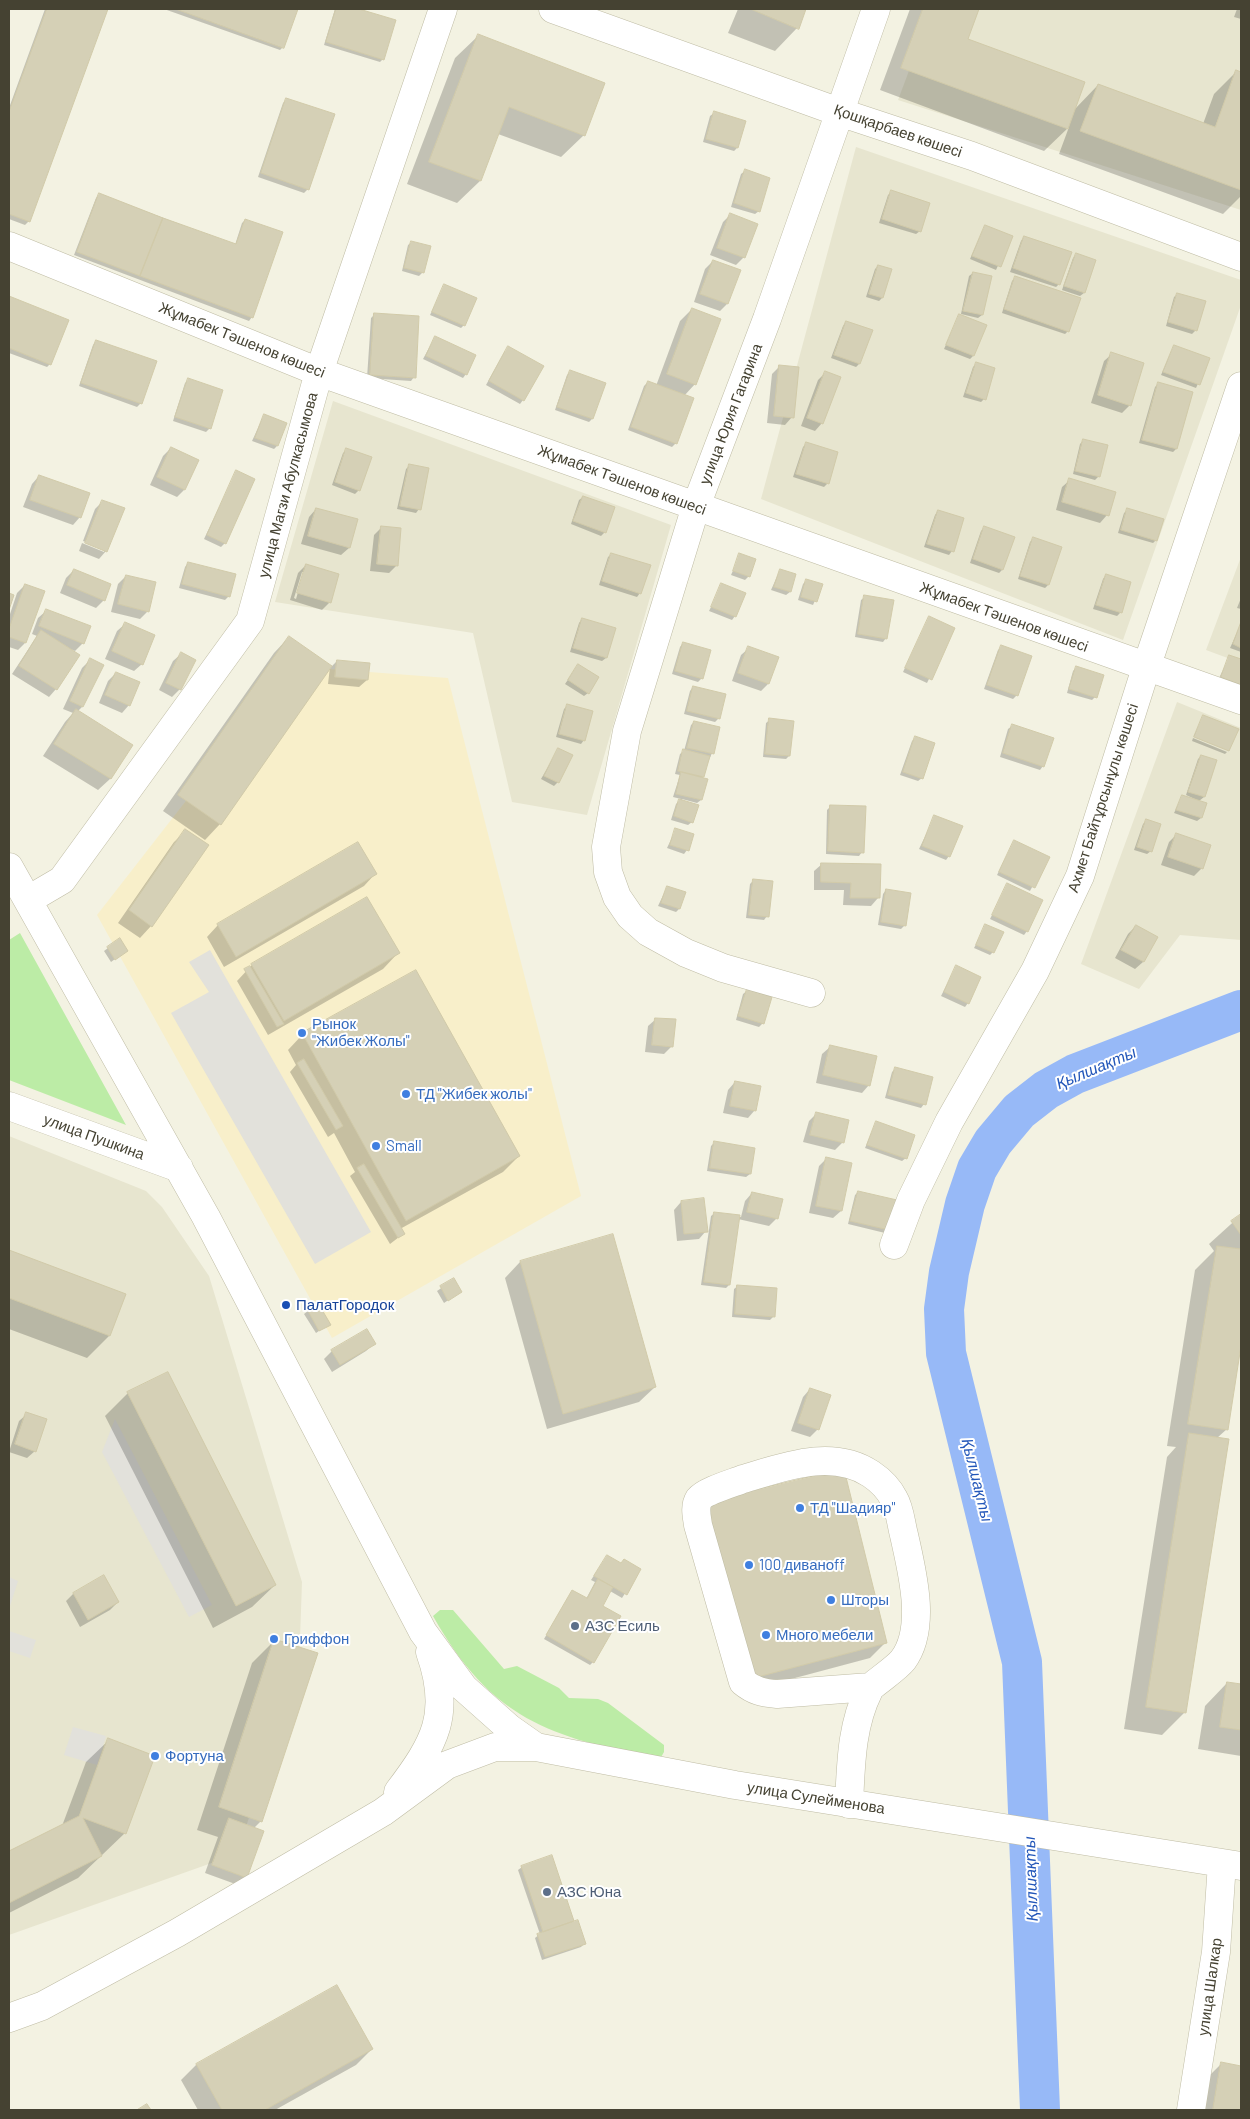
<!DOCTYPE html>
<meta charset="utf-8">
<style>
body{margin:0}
#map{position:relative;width:1250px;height:2119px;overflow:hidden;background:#f3f2e2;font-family:Barlow,sans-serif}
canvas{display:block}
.frame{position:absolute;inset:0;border:10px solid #454232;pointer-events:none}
</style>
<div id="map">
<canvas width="1250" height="2119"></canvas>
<div class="frame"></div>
</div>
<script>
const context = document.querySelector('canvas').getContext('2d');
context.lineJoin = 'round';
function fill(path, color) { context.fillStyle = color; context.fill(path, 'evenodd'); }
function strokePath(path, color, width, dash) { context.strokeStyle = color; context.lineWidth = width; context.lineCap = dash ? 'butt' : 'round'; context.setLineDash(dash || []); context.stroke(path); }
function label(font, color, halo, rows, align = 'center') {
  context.font = font + ' Barlow,sans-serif'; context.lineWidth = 4; context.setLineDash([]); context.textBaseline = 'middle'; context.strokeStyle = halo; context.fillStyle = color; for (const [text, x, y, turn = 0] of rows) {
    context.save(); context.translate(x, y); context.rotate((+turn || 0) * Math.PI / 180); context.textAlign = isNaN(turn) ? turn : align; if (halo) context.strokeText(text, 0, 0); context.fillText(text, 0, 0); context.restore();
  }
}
const residential = new Path2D(`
 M932,9H1241V210L898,100Z
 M856,147L1241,280V305L1123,640L761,499Z
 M333,401L671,525L587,815L512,802L473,633L275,602Z
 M1241,557V663L1206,650Z
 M1177,702L1241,728V940L1180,935L1139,989L1081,964Z
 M9,1136L146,1191L162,1207L209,1276L302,1582L299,1667L237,1854L9,1935Z`);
const commercial = new Path2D(`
 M291,666L448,678L581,1196L332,1338L97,915Z`);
const green = new Path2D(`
 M20,933L126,1125L9,1080V940Z
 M440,1610H453L504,1669L517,1666L559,1688L569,1698L598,1699L608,1703L664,1745V1752L660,1759C549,1737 491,1719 433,1616Z`);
const parking = new Path2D(`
 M210,950L371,1232L315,1264L171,1013L209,992L189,962Z
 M115,1419L212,1605L189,1617L102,1452Z
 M9,1577L18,1581L9,1609Z
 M9,1631L36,1640L30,1658L9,1651Z
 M73,1727L106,1736L97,1765L64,1755Z`);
const shadow = new Path2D(`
 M45,9H107L29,221L25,225L9,219V108Z
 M164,9H297L283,47L280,50Z
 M335,9H355L395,21L383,59L380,62L324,45Z
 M738,9H805L797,28L775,51L728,33Z
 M910,9H978L967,39L1074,110L1098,85L1203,124L1214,94L1236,72L1241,73V196L1223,214L1059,154L1069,127L1044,151L880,90Z
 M1237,9H1241V19L1234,17Z
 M478,36L584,135L561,157L498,134L480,181L457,203L407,184L455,58Z
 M287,99L308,189L304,193L258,177L283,103Z
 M714,113L737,148L734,151L703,142L710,116Z
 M745,171L759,211L755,214L731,207L741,174Z
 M892,192L920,231L916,234L879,223L888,195Z
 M100,194L235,245L242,223L245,220L252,317L249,321L74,255L96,198Z
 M730,215L744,257L736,265L710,255L723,222Z
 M985,226L1011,237L996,270L970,259Z
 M1024,237L1059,284L1056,287L1010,272L1021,241Z
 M412,242L423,272L419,276L402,271L408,245Z
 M1076,255L1095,261L1084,293L1080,296L1062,290L1073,258Z
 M713,261L739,271L727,304L720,311L694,302L705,269Z
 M878,266L882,298L879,301L866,297L875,269Z
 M973,273L990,277L982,315L978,318L961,314L969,276Z
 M1016,277L1068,331L1065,334L1002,313L1012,281Z
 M444,286L464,325L461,328L430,315Z
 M1178,294L1196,330L1192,334L1166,326L1174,297Z
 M9,298L67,321L50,364L47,367L9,353Z
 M692,309L695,384L684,396L676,443L672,447L628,430L644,386L648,382L656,386L680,321Z
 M374,315L414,377L411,381L367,378L371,318Z
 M959,316L973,356L970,359L944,349Z
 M846,322L871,331L859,364L856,367L831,358L843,326Z
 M435,337L466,374L463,378L423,359Z
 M96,341L141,403L137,407L79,386L93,345Z
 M1174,346L1209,359L1196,388L1161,375Z
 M505,351L523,400L520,404L486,385Z
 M1112,354L1130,405L1122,413L1091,403L1104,361Z
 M976,364L984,399L981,402L963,397L973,367Z
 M780,366L792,417L785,425L767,423L772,374Z
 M570,372L592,419L589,422L555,410L567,375Z
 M825,373L822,423L815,431L801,426L818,380Z
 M189,380L210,428L206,432L173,421L185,383Z
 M1158,384L1192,393L1176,449L1173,452L1139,443L1155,387Z
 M264,415L277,446L274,449L252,441Z
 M1084,440L1099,476L1095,480L1073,474L1080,444Z
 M806,444L828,483L824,487L793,477L803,447Z
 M171,448L198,460L184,490L177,497L150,485L163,456Z
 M347,450L359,490L355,494L332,485L343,453Z
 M409,466L419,509L416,513L397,509L406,469Z
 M236,472L225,543L221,547L204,539Z
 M39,476L80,517L73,525L23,507L32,484Z
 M1070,480L1107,515L1100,523L1056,510L1062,487Z
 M583,497L605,532L601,536L571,524L579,500Z
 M103,501L106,551L99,559L79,551L82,543L104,552V549L83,541L95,509Z
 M316,509L349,548L341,555L301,544L309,517Z
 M1128,510L1156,540L1153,543L1118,533L1124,513Z
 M938,511L952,551L949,555L924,547L935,515Z
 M382,527L396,566L389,573L370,571L374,535Z
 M985,527L1002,570L999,573L970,563L981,531Z
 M1033,539L1048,585L1045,588L1018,579L1030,542Z
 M612,554L640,593L637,597L599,585L608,557Z
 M740,555L749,576L745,580L731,575Z
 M188,563L229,596L225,600L179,588L185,567Z
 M306,565L330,602L322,610L290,600L298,573ZM302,572H304L296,599L294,598Z
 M74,570L104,600L96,608L60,593L66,578Z
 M780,570L795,575L790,592L786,595L771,590Z
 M1106,575L1120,613L1117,616L1093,609L1103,579Z
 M126,576L147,612L140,619L111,612L118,584Z
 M807,580L822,585L813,605L798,600L803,584Z
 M25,585V643L18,650L9,647V617L17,593Z
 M722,585L735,616L732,620L709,611Z
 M865,597L886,638L883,642L855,637L861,600Z
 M1241,598V609L1237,608Z
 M46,611L83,643L75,651L70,649L56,689L49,697L12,674L37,636L32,634L38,618Z
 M929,617L954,628L927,683L903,672Z
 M582,619L606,658L602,661L570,652L579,623Z
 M125,624L142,664L134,671L105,659L117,631Z
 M1241,624V652L1230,648Z
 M289,637L331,667L337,661L367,680L359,687L328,684L330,667L220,824L205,840L163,811L274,653Z
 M683,643L702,678L698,682L672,674L680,647Z
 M1002,647L1030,657L1016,696L1013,699L984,689L998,650Z
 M749,648L768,684L761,691L732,681L741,655Z
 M181,654L180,689L172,697L159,690L173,661Z
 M1230,656L1241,661V690L1218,680Z
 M90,660L82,707L78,711L131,745L110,779L98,790L43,756L65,722L73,713L63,709L82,668Z
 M578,665L588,693L584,696L565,684Z
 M1077,667L1095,697L1092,700L1067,693L1073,671Z
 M116,673L129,705L122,713L99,703L108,681Z
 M693,687L724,695L718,719L715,722L684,714L690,691Z
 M567,706L584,740L581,744L556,737L564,709Z
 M1203,717L1229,750L1194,736Z
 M770,720L789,756L786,759L763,757L766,723Z
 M694,722L712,753L701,779V800L697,803L682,799L692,822L688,825L671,820L676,804L681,799L673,797L680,775L675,774L680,754L684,751L691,725Z
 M1012,726L1043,766L1040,770L1000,757L1008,729Z
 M915,738L922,778L918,781L900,775L912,741Z
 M1193,738L1227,752L1225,754L1192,741Z
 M558,750V782L554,786L541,779Z
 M1201,756L1216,761L1204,797L1199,801L1186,795L1198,759Z
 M1182,797L1201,818L1197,821L1174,813Z
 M831,806L862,852L859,856L826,854L827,810Z
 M935,816L949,856L946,860L919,849Z
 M1146,821L1151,851L1147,854L1134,850L1143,824Z
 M676,829L687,850L684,854L667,848Z
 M186,831L151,926L140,938L118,923L174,842Z
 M1176,835L1202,868L1194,876L1161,865L1169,842Z
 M1014,841L1048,857L1030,891L997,875Z
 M822,864L878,898L871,906L843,905L844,890H814V871Z
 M375,874L364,886L224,967L207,937L218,925Z
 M754,880L767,916L764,920L746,918L750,884Z
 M1007,885L1027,931L1024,935L990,919Z
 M667,887L679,909L676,912L658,906Z
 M886,890L905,925L901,929L878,925L883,894Z
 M986,925L993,952L990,955L974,948Z
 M1136,926L1156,938L1143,962L1135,969L1115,958L1128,934Z
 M108,948L126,951L111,962L104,951Z
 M398,953L383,969L268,1035L237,981L252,965Z
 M956,967L968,1003L965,1007L941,996Z
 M747,991L763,1023L759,1027L736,1020L743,994Z
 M656,1019L672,1046L664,1054L645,1052L648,1026Z
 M303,1034L519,1156L503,1172L400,1229L403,1234L390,1244L350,1176L355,1172L334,1133L328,1137L290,1072L296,1065L288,1050Z
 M830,1047L869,1085L862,1093L816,1083L822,1054Z
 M896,1068L924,1104L921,1108L885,1098L892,1072Z
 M735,1082L755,1110L748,1118L723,1113L728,1090Z
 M816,1114L843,1142L835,1150L803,1142L809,1121Z
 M876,1122L906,1158L902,1161L865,1148Z
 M715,1142L754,1149L750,1174L746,1177L707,1171L711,1146Z
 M826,1159L841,1211L833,1218L809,1213L819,1166Z
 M858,1192L895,1201L885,1233L848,1224L855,1195Z
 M752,1193L777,1218L769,1226L738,1219L729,1285L726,1288L701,1285L711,1216L715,1213L741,1217L745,1201Z
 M681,1202L706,1231L699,1239L677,1241L674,1210Z
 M1241,1215V1338L1227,1429L1217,1438L1185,1712L1162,1735L1124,1729L1167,1457L1176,1447L1167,1446L1195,1270L1214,1251L1209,1244Z
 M9,1251L125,1295L109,1336L87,1358L9,1329Z
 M520,1262L655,1387L639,1402L547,1429L505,1278Z
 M453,1280L460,1292L444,1303L437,1291Z
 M738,1286L774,1316L770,1320L732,1317L734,1289Z
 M317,1304L329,1324L316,1333L304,1314Z
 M374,1344L366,1351L332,1372L324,1359L332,1351Z
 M810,1389L818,1429L810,1437L791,1431L803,1397Z
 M128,1393L275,1585L252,1607L213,1628L105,1416Z
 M27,1414L35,1451L27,1458L9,1452L19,1421Z
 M691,1519L886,1642L870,1658L735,1694Z
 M607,1556L620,1564L640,1570L622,1598L610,1591L601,1606L593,1662L590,1665L544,1639L572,1591L586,1599L595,1582L591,1580Z
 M103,1577L118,1602L110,1610L80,1627L66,1601L73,1594Z
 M275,1640L261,1821L254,1828L246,1877L238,1885L205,1873L218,1837L197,1830L252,1663Z
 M1227,1683L1241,1685V1756L1198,1749L1205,1706Z
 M109,1740L125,1833L78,1878L9,1913V1853L62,1826L86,1762Z
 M551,1857L573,1923L585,1943L581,1947L542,1960L535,1938L540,1934L518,1870L522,1867Z
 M337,1986L372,2049L356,2065L275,2110H198L181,2080L196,2065Z
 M1221,2064L1241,2067V2110H1200L1206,2079Z`);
const river = new Path2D(`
 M1040,2110L1022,1662L946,1353L944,1309L949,1272L965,1204L977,1169L993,1142L1019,1111L1046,1090L1075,1074L1241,1010`);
const building = new Path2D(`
 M47,9H108L30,222L9,214V112Z
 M176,9H298L284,48Z
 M336,9H359L396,20L384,60L326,42Z
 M751,9H806L799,29Z
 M923,9H979L968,39L1085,82L1068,129L901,68Z
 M478,34L605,83L585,136L509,107L481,181L429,162Z
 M1236,70L1241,72V190L1080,131L1098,84L1215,127Z
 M286,98L335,114L309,190L261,173Z
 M714,111L746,121L738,148L706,139Z
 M745,169L770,178L760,212L734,203Z
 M891,190L930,203L921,232L882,219Z
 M99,193L163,218L140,276L77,252Z
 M730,213L758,224L745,258L717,248Z
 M163,218L236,244L245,219L283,232L253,318L140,276Z
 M985,225L1013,236L1001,267L972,256Z
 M1024,236L1072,252L1060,285L1013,268Z
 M411,241L431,246L424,273L404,268Z
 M1076,253L1096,260L1085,293L1064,286Z
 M713,260L741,270L728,304L700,294Z
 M878,265L892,269L883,298L869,294Z
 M973,272L992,276L983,315L963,311Z
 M1015,276L1081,298L1069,332L1004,309Z
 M444,284L477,298L465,326L432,312Z
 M1177,293L1206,301L1197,331L1168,322Z
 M9,296L69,320L51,365L9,348Z
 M692,308L721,319L696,385L667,374Z
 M374,313L419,316L416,378L370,375Z
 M959,314L987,325L974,356L946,345Z
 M846,321L873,330L860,364L834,355Z
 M435,336L476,355L467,375L426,356Z
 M96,340L157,361L142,404L81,383Z
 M1174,345L1210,358L1200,385L1163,372Z
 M508,346L544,366L524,401L489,381Z
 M1111,352L1144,363L1131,406L1098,395Z
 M976,362L995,368L986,400L966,393Z
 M779,365L799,367L794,418L774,416Z
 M570,370L606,383L593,419L557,407Z
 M825,371L841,377L823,424L807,418Z
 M188,378L223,390L211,429L175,417Z
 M648,381L694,398L677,444L631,427Z
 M1158,382L1193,392L1177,449L1142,440Z
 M264,414L287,423L278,446L255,438Z
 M1083,439L1108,445L1100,477L1075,471Z
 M806,442L838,452L829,484L796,474Z
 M171,447L199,460L185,490L157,477Z
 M346,448L372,457L360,491L335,482Z
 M409,464L429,468L421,510L400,506Z
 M236,470L255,479L226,544L207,535Z
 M39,475L90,493L81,518L30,500Z
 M1069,478L1116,492L1109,516L1062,502Z
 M583,496L615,507L606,533L573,521Z
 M102,500L125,508L107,552L85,543Z
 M316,508L358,519L350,548L308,536Z
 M1127,508L1164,519L1157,541L1121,530Z
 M938,510L964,518L954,552L927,544Z
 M381,526L401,528L398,566L377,564Z
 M984,526L1015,537L1003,570L973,559Z
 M1033,537L1062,547L1049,585L1020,576Z
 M611,553L651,565L641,594L602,581Z
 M739,553L756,559L750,577L733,571Z
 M188,562L236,574L230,597L182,584Z
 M306,564L339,574L331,603L297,593Z
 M74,569L111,584L105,601L67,585Z
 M780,569L796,574L791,592L774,587Z
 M1106,574L1131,582L1122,613L1096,605Z
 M126,575L156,582L149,612L118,604Z
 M806,579L823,584L817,602L801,597Z
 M721,583L746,593L736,617L711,607Z
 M25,584L45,591L26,643L9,637V629Z
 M9,593L14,595L9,610Z
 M864,595L894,600L887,639L858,634Z
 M46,609L91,626L84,644L39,626Z
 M929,616L955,628L932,680L905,668Z
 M582,618L616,628L607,658L573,648Z
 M125,622L155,635L143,665L112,651Z
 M1241,622V648L1233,644Z
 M41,630L80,655L57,690L19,666Z
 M289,636L332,666L221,825L178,795Z
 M683,642L711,650L703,679L675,671Z
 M1001,645L1032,656L1018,696L987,685Z
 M748,646L779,657L769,684L738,673Z
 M181,652L196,660L181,690L166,683Z
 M1229,655L1241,659V685L1221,677Z
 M90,658L104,665L83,707L70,701Z
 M337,660L370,663L368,680L335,677Z
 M578,664L599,677L589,694L568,680Z
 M1076,666L1104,675L1097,698L1069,689Z
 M116,672L140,682L130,706L105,695Z
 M693,686L726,694L720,719L687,711Z
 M567,704L593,711L585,741L559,734Z
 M76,709L133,745L111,779L54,744Z
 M1203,715L1239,729L1229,751L1194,737Z
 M769,718L794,721L790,756L765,754Z
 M694,721L720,727L714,754L687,748Z
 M1012,724L1054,738L1044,767L1003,753Z
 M915,736L935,743L923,779L903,772Z
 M558,748L573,755L559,783L544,776Z
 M683,749L710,756L704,777L678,771Z
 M1201,755L1217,760L1205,797L1188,792Z
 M681,772L708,779L702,800L676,794Z
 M1182,795L1207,803L1202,818L1176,810Z
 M679,799L699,805L693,823L674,816Z
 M830,805L866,806L864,853L828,851Z
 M934,815L963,826L950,857L922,846Z
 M1146,819L1161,824L1152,852L1137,847Z
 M675,828L694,834L689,851L670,845Z
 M185,829L209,845L152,927L129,910Z
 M1176,833L1211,845L1203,869L1168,857Z
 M1014,840L1050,857L1035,888L999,872Z
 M358,842L377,874L236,957L217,924Z
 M821,863L881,864L880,898H850L851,883L821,882Z
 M753,879L773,881L769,917L749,915Z
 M1007,883L1043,900L1028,932L992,915Z
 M667,886L686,892L680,909L661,903Z
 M886,889L911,893L906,926L881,922Z
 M367,897L400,953L284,1021L251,964Z
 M985,924L1004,932L994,953L976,945Z
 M1136,925L1158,937L1144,962L1121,950Z
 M120,938L128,951L115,960L107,947Z
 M956,965L981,977L969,1004L944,992Z
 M250,966L284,1024L277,1027L244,969Z
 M416,970L520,1156L406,1221L302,1033Z
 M747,989L772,997L764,1024L738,1016Z
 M655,1018L676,1019L673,1047L652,1045Z
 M830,1045L877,1056L870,1086L823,1075Z
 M304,1059L343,1126L336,1130L297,1063Z
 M895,1067L933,1077L926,1105L888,1095Z
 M735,1081L761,1086L756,1111L730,1106Z
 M816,1112L849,1120L844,1143L810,1135Z
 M876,1121L915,1135L907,1159L867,1145Z
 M714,1141L755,1148L751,1174L710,1168Z
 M826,1157L852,1163L842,1211L816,1206Z
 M364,1164L405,1234L398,1238L357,1168Z
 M858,1191L897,1200L889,1230L850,1221Z
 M752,1192L783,1199L778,1219L747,1212Z
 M704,1198L708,1232L684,1234L681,1201Z
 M714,1212L740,1215L730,1285L704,1282Z
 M1241,1214V1235L1231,1221Z
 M613,1234L656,1387L563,1414L520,1261Z
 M1217,1246L1241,1249V1346L1228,1430L1188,1424Z
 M9,1250L126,1294L110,1336L9,1298Z
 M454,1278L462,1292L448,1301L440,1286Z
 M737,1285L777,1288L775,1317L735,1314Z
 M318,1303L331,1325L319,1331L307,1309Z
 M367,1329L376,1344L340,1365L331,1350Z
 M168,1372L276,1585L236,1606L127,1392Z
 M810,1388L831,1395L819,1430L798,1423Z
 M26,1412L47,1419L36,1452L15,1444Z
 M1189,1433L1229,1439L1186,1713L1146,1707Z
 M844,1469L887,1643L750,1679L706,1502Z
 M607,1555L621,1563L624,1559L641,1569L627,1595L594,1576Z
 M104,1575L119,1602L88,1620L73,1593Z
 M598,1579L613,1587L603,1606L621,1616L594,1663L546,1635L572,1590L587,1598Z
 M274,1639L318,1653L262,1822L219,1807Z
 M1227,1682L1241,1684V1730L1220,1727Z
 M108,1738L155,1756L126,1834L83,1818L102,1856L9,1903V1851L79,1816Z
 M229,1818L264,1831L247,1878L212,1865Z
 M552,1855L574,1921L543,1932L521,1866Z
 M578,1920L586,1944L545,1957L537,1934Z
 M337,1985L373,2049L265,2110H222L196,2064Z
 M1221,2062L1241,2066V2110H1213Z
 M147,2104L151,2110H137Z`);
const minor = new Path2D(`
 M553,9L839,112L972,156L1241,257
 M9,246L319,372L1241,700
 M9,867L206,1217L423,1632L464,1688L509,1728L536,1747
 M28,900L62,880L250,621L319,372L443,9
 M811,993L723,968L686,953L648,932L630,916L617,897L608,872L606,847L627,731L696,506L767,319L876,9
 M9,1106L179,1168
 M894,1245L911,1200L949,1122L1035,971L1080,876L1146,668L1241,386
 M398,1792C435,1743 452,1714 430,1652
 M849,1804C851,1765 851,1726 869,1690C872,1684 895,1670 903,1660C927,1628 912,1571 904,1535C901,1524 900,1509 894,1499C889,1489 880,1480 871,1474C832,1448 784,1467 743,1479C733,1483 705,1491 699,1499C694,1507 697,1517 698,1525L743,1682C754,1691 763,1693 777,1694L870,1687
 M9,2018L42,2006L177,1933L383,1812L447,1765L495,1747H536L735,1785L1241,1866
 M1191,2110L1216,1952L1222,1863`);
const markers = [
 [302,1033,5,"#3f7fe0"],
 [406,1094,5,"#3f7fe0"],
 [376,1146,5,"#3f7fe0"],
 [286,1305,5,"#1a4fb4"],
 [800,1508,5,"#3f7fe0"],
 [749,1565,5,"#3f7fe0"],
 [831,1600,5,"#3f7fe0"],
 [575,1626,5,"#5c6f8a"],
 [766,1635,5,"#3f7fe0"],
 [274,1639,5,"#3f7fe0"],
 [155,1756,5,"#3f7fe0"],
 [547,1892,5,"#5c6f8a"]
];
const streetNames = [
 ["Қошқарбаев көшесі",898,131,19],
 ["Жұмабек Тәшенов көшесі",242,340,22],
 ["улица Юрия Гагарина",731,414,-69],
 ["Жұмабек Тәшенов көшесі",622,480,20],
 ["улица Магзи Абулкасымова",288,485,-75],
 ["Жұмабек Тәшенов көшесі",1004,617,20],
 ["Ахмет Байтұрсынұлы көшесі",1103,798,-72],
 ["улица Пушкина",94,1137,20],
 ["улица Сулейменова",816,1798,9],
 ["улица Шалкар",1210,1987,-82]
];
const shopNames = [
 ["Рынок",312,1024],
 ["\"Жибек Жолы\"",312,1041],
 ["ТД \"Жибек жолы\"",416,1094],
 ["Small",386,1146],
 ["ТД \"Шадияр\"",810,1508],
 ["100 диваноff",759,1565],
 ["Шторы",841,1600],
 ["Много мебели",776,1635],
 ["Гриффон",284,1639],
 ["Фортуна",165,1756]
];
const transitNames = [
 ["ПалатГородок",296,1305]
];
const serviceNames = [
 ["АЗС Есиль",585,1626],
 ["АЗС Юна",557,1892]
];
const waterNames = [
 ["Қылшақты",1096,1068,-23],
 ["Қылшақты",977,1480,76],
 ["Қылшақты",1031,1879,-92]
];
fill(residential, '#e7e5cf');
fill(commercial, '#f8efca');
fill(green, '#bceca6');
fill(parking, '#e2e1db');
fill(shadow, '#0003');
strokePath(river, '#97b9f7', 40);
fill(building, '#d5d0b6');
strokePath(building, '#d1caa9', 1);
strokePath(minor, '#bfbca4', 29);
strokePath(minor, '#fff', 28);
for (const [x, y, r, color] of markers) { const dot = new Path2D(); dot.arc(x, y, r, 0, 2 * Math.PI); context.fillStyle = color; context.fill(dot); strokePath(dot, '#fff', 2); }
label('15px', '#454232', '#fff', streetNames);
label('15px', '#366cbe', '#fff', shopNames, 'left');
label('15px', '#164399', '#fff', transitNames, 'left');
label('15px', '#4e5e75', '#fff', serviceNames, 'left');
label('italic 16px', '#2256b9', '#fff', waterNames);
</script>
